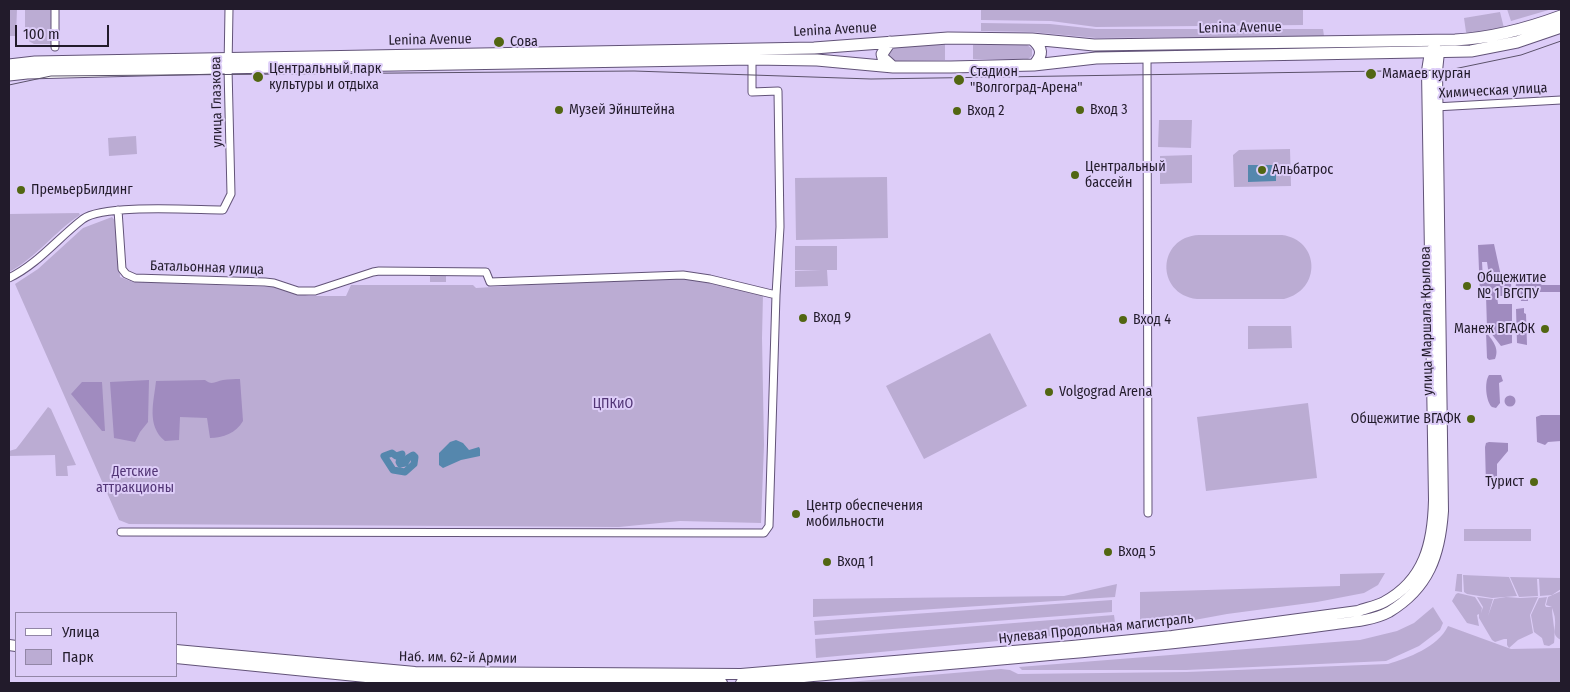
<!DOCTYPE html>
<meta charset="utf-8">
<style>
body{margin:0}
#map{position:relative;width:1570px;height:692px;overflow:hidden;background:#ddcdf8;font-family:"Fira Sans Condensed",sans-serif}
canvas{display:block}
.frame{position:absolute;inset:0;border:10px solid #221b2b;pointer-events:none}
.legend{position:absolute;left:15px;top:612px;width:162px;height:65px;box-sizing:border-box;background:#ddcdf8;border:1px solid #9286a6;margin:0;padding:6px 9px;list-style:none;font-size:15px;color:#221b2b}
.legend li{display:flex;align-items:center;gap:10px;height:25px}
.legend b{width:25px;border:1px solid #9286a6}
.scale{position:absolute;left:15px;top:25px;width:94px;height:22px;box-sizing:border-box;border:2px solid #221b2b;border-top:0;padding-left:6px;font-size:15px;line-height:18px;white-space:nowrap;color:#221b2b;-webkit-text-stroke:4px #ddcdf8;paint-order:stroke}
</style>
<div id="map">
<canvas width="1570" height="692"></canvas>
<div class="frame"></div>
<ul class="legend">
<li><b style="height:6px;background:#fff"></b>Улица</li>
<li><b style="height:14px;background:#bbacd3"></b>Парк</li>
</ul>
<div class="scale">100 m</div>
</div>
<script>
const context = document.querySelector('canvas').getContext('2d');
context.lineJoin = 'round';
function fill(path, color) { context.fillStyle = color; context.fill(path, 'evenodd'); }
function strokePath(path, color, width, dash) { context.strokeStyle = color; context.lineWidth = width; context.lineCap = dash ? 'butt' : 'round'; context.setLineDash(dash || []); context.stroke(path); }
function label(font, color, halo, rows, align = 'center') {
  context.font = font + ' "Fira Sans Condensed",sans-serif'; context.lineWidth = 4; context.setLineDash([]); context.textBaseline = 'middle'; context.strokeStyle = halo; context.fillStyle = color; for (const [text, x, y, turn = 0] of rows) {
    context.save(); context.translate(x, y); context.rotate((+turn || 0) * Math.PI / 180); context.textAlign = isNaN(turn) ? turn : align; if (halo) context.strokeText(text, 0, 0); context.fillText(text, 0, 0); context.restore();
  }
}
const green = new Path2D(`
 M9,9H17L16,36H9Z
 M25,9H51V44H34L27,40L25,31Z
 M981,9H1303V25L1096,27L1051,21L981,20Z
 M1507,9H1552L1511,21Z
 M1500,12L1504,28L1468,35L1466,32L1464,18Z
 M981,23L1050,24L1096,29H1323L1324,36L1096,38L1032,32L981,31Z
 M945,44V60L892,61L888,58V52L893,46Z
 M1026,44L1032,49V56L1028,59H973V45Z
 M1159,120H1192L1191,148L1158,147Z
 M136,136L137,154L109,156L108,138Z
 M1290,149L1291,186L1234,187L1233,155L1239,150Z
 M1192,155V183L1160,184V156Z
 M887,177L888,238L796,240L795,178Z
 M79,213L80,215C54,232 36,258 9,272V214Z
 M112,217L117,223L120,277L133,282L273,287L309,296H346L351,285H473L476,288L679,276L763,294L762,338L764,445L761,523L680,521L619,527L129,524L119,520L15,284L38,269L83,228Z
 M1199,235H1282C1320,240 1322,290 1284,299H1197C1155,294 1157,237 1199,235Z
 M795,246H837V270H827L828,286L795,287V271H821L795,270Z
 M430,275H446V282H430Z
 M1248,326H1291L1292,348L1248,349Z
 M990,333L1027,406L924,459L886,386Z
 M1308,403L1317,478L1206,491L1197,417Z
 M48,407L51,409L76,465L67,466L68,476H56L55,455L9,456V451L16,449L20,444Z
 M1464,529H1531V541H1464Z
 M1385,573L1378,585L1364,593L1317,602L1227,614L1140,630V592L1340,586V574Z
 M1457,574H1462V592L1455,591Z
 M1463,575L1509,577L1517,596L1492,598L1467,594L1464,592Z
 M1510,577L1561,578V589L1552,595L1540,596L1539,579H1537L1538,596L1519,597Z
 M1117,584L1115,597L813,617V599L1064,596Z
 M1561,591V640C1551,635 1556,629 1555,620C1555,616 1553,611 1552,608C1552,618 1556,632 1554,643L1549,646L1544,645L1542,638L1534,632L1531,615L1539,598L1547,597L1545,605L1546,607H1552L1546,605L1548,597Z
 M1458,593L1475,597L1482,608L1481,613L1483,607L1477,597L1493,599L1488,616L1494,599L1506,597L1520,598L1538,597L1530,615L1533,633L1518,640L1509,648L1507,645V639H1504L1495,642L1492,640L1479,618V614L1477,615L1479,626L1467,623L1452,601L1456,594Z
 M1112,600V612L815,635L814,621Z
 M1433,607L1443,623L1440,630L1419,646L1386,661L1186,670H1022L1019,667L1360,640L1397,631L1414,623Z
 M1114,615L1116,630L816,658L815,639Z
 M1448,626L1511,649L1561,648V683H837L1001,669L1010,670L1018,674L1187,672L1388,664C1408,658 1438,647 1448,626Z`);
const forest = new Path2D(`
 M1494,244L1501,276H1489L1487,262H1482L1483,280C1490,286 1502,283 1511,283L1512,296H1497L1498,304H1512V343L1501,346L1487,328L1486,295H1480L1478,245Z
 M1537,282L1542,285H1561V292H1528V301H1521L1520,294L1515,295L1516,283Z
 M1524,308V313L1526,314L1527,345L1517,343L1516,309Z
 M1486,332C1492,340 1500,348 1495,359L1489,360L1487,358Z
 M1489,375H1501L1503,381L1499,383L1500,403L1496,408L1492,407C1486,402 1484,382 1489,375Z
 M240,379L243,421C236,433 223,438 210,438L207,418L180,417L179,440L165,441C146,426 154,401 156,381L205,380C212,386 216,381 223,380C229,379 235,379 240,379Z
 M149,380L148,422L140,432L135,442L114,438L110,382Z
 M82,382H102L105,431H102L71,394Z
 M1504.5 401a5.5 5.5 0 1 1 11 0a5.5 5.5 0 1 1-11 0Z
 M1541,415H1561V441L1548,442L1545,445L1537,442L1536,417Z
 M1489,442L1508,443V451L1497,464V485H1486L1485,447L1486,443Z`);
const water = new Path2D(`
 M1248,165H1276V181L1248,182Z
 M456,440L463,443L469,450L479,447L480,449V456L461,460L443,468L439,465V453L450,442Z`);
const canal = new Path2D(`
 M392,453L396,456L402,454L399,462L400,464L405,463L408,458L413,455L415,457L414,464L405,472L393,470L384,456Z`);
const street = new Path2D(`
 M55,47V9
 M1147,57L1148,513
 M1435,107L1561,100
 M118,210L122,269L126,274L135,278L265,282L274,283L298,291H315L373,272L379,271L486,272L490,282L683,275L710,279L776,295
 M9,278C38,264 58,238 83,219C104,204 193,210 223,210L231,194L228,68L229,9
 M121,532L764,533L769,526L776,295L780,227L778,91L752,92V59`);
const secondary = new Path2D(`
 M9,645L16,646
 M176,650L415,672L741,674L1072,646L1172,636L1358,611C1366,608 1376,606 1384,602C1425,580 1433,542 1434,500L1427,71L1430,52L1435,46
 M176,658L416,682L534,680L722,683
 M741,683C910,666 1079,655 1248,635C1277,632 1307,628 1336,624C1353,622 1374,620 1389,612C1429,588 1440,555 1443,511L1437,71L1439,52`);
const primary = new Path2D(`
 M1032,39C1043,48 1043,55 1034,65
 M890,42L882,54L883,58L893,67
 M9,65L35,62L814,48L948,38L1032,39L1094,45L1455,40C1492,38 1526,29 1561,16
 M9,75L27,73L218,68L752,59L817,60L893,67H951L1034,65L1096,58L1471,51L1517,42L1561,27`);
const tram = new Path2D(`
 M9,85L51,76L634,71L871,79L1449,70L1521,55L1561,41`);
const markers = [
 [499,42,6,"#526612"],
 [1371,74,6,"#526612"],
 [258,77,6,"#526612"],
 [959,80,6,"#526612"],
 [559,110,5,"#526612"],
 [1080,110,5,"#526612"],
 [957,111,5,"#526612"],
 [1262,170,5,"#526612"],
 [1075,175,5,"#526612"],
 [21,190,5,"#526612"],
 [1467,286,5,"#526612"],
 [803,318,5,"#526612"],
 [1123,320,5,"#526612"],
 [1545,329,5,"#526612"],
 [1049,392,5,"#526612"],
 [1471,419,5,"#526612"],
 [1534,482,5,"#526612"],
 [796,514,5,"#526612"],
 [1108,552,5,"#526612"],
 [827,562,5,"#526612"]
];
const streetNames = [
 ["Lenina Avenue",1240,28,-1],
 ["Lenina Avenue",835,30,-3],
 ["Lenina Avenue",430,40,-1],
 ["Химическая улица",1493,91,-3],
 ["улица Глазкова",217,102,-91],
 ["Батальонная улица",207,268,2],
 ["улица Маршала Крылова",1427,321,-91],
 ["Нулевая Продольная магистраль",1096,629,-6],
 ["Наб. им. 62-й Армии",458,658,1]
];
const poiNames = [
 ["Сова",510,42],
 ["Центральный парк",269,69],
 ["культуры и отдыха",269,85],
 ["Стадион",970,72],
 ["\"Волгоград-Арена\"",970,88],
 ["Мамаев курган",1382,74],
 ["Музей Эйнштейна",569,110],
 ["Вход 3",1090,110],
 ["Вход 2",967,111],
 ["Центральный",1085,167],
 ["бассейн",1085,183],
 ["Альбатрос",1272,170],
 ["ПремьерБилдинг",31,190],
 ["Общежитие",1477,278],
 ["№ 1 ВГСПУ",1477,294],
 ["Вход 9",813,318],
 ["Вход 4",1133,320],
 ["Манеж ВГАФК",1535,329,"right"],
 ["Volgograd Arena",1059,392],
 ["Общежитие ВГАФК",1461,419,"right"],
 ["Турист",1524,482,"right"],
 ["Центр обеспечения",806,506],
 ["мобильности",806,522],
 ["Вход 5",1118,552],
 ["Вход 1",837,562]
];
const parkNames = [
 ["ЦПКиО",613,404],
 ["Детские",135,472],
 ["аттракционы",135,488]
];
fill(green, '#bbacd3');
fill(forest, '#a08bbf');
fill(water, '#5587ad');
strokePath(canal, '#5587ad', 7);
strokePath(street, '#625378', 9);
strokePath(secondary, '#625378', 12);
strokePath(primary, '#625378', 13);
strokePath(street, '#fff', 7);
strokePath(secondary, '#fff', 10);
strokePath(primary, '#fff', 11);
strokePath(tram, '#5b526a', 1);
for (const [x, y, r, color] of markers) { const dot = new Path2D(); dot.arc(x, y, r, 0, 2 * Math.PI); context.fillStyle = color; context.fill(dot); strokePath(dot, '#ddcdf8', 2); }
label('14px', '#221b2b', '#ddcdf8', streetNames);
label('14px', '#221b2b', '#ddcdf8', poiNames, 'left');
label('14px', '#523576', '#ddcdf8', parkNames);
</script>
